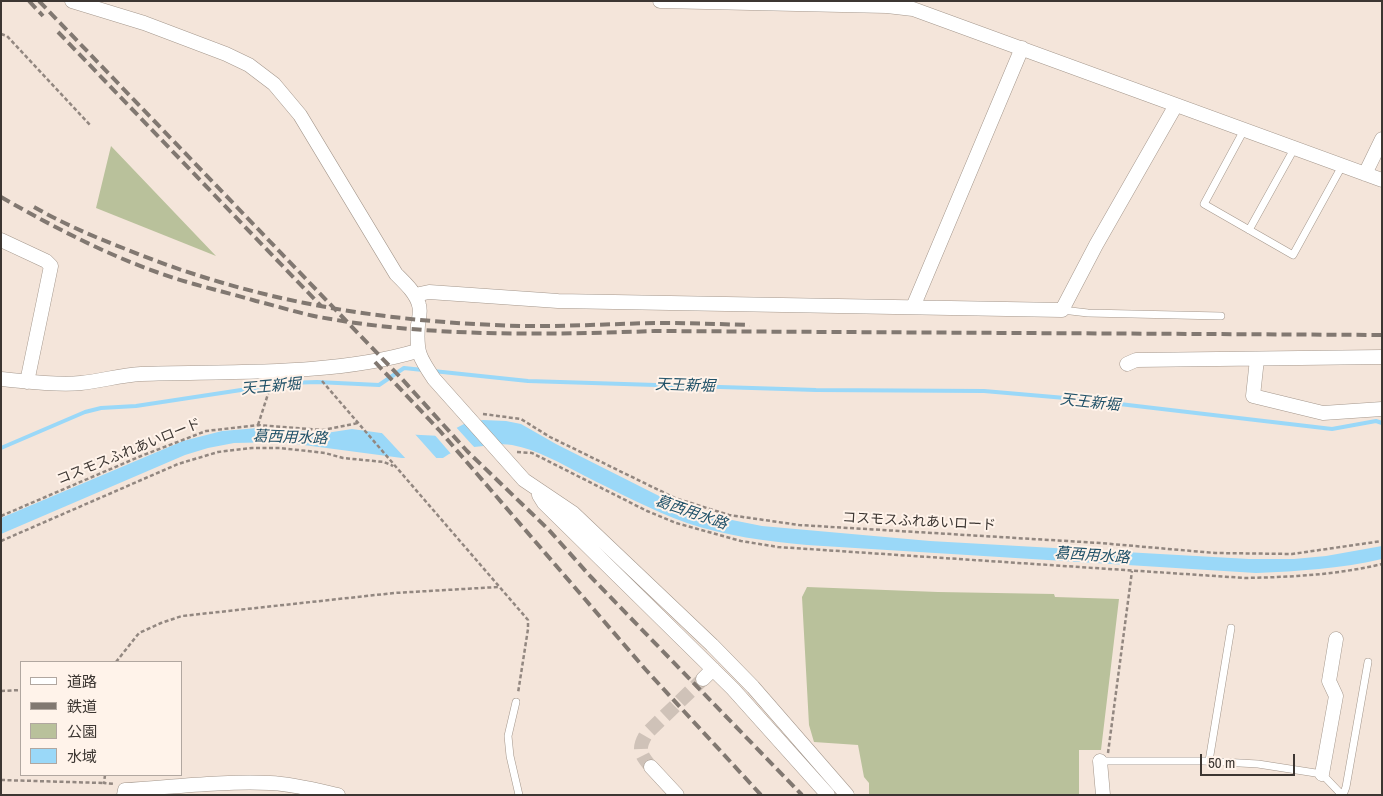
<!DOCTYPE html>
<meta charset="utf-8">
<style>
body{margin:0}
#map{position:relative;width:1383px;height:796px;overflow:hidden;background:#f4e5da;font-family:"Archivo Narrow","Noto Sans JP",sans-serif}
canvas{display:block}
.frame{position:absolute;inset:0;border:2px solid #3c3632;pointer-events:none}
.legend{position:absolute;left:20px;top:661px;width:162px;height:115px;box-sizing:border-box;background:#fff3ea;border:1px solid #b1a7a0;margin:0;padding:6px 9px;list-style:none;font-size:15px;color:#3c3632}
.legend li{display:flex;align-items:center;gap:10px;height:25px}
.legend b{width:25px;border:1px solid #b1a7a0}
.scale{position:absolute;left:1200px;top:754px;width:95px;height:22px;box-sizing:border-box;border:2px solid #3c3632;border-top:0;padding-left:6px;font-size:15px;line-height:18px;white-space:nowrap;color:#3c3632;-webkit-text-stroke:4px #fff3ea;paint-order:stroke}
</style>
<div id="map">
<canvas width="1383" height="796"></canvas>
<div class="frame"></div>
<ul class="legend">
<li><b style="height:6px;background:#fff"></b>道路</li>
<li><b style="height:6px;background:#817871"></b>鉄道</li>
<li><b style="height:14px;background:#b9c19b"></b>公園</li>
<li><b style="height:14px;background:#9ad8f8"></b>水域</li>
</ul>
<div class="scale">50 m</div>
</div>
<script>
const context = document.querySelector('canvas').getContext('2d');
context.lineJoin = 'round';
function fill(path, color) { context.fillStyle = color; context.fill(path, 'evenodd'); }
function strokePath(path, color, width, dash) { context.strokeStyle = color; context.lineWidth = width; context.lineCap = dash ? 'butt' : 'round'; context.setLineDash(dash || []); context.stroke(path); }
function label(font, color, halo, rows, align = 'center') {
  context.font = font + ' "Archivo Narrow","Noto Sans JP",sans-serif'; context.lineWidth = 4; context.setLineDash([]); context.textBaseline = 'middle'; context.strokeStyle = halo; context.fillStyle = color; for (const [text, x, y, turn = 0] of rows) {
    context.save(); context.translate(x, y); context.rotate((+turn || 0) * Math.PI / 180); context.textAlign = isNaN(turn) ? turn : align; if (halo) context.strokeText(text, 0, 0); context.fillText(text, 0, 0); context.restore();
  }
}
const green = new Path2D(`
 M111,146L216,256L96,208Z
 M807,587L938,592L1054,594L1055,597L1119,599L1101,750H1079V795H869V783L864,777L858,745L814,742L809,725L802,597Z`);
const water = new Path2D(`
 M483,420L506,421L521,424L556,444L671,502L732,520L762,526L930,541L1249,559H1294L1326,556L1382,546V559C1338,569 1300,571 1256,573L807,545C766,541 725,536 687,523C651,510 617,492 583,475C560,463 538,450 512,445C500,443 487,446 474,447L471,445L449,454L443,458H402L281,442L234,443L208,448L185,455L1,534V518L183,441L222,431L258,428L326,433L352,429L381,433L441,436L464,424Z`);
const pier = new Path2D(`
 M455,426L474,447L452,455L433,433H440Z
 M381,432L414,433L439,461L407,460Z`);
const stream = new Path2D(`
 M433,371L528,381L816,390L984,391L1077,399L1332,429L1376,421L1382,423
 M1,448L85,412L101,408L136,406L287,383L317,382L379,385L404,368L423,370`);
const streetTunnel = new Path2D(`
 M651,767C640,754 637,749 647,733L703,679`);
const path = new Path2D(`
 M1,34L7,36L90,125
 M322,381L528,620V629L518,693
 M483,414L521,419L550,437L675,498L729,515L799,525L1100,543L1215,553L1292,554L1382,541
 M258,425L268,394V384
 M517,452L532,453L647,511L676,523L741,541L778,547L1245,578C1291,577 1336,575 1382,564
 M1,516L141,456L206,431L258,425L323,430L358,423
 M1,541L178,464L218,452L252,448H280L325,453L343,458L384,462L393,466
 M116,662L139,633L161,623L182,616L394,593L498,587
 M1,691L21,690
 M1108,753L1132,571
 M105,775L104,783L115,784
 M1,780L104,783`);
const lane = new Path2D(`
 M1244,130L1204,204L1293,255L1342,166
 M1249,230L1294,149
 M1062,310L1088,313L1221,316
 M516,702L508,736L510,756L519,795
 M1100,761H1204L1258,764L1322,774L1342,795
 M1209,761L1231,628
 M1343,795L1346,787L1368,662`);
const street = new Path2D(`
 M72,1L144,23L226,54L249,65L274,84L300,115L396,274C405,283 416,293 419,305C421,311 419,319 418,325C416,352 419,357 434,379L524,480L573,513L712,645L753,687L847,795
 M660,1L887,6L913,9L1382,180
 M1365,174L1382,139
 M1,240L46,261L51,266L27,382
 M415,295L429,292L558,301L1062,310L1096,245L1176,105
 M913,307L1022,48
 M1257,359L1253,396L1323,413L1382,409
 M1127,364L1136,360L1382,357
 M1,379C25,381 57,386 81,383C101,381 121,375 141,374C229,371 333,376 417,351
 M539,495L544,503L733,689L828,795
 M703,679L713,669
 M1100,761L1103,795
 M651,767L677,795
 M1322,774L1336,696L1329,681L1336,639
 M124,795L125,790C173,787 222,781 270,783C293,784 316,790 338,795`);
const rail = new Path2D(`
 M29,1L43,16
 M39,1L402,379L467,451L549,530L590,576L802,795
 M58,32L321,306
 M1,197C62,232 126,265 194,284C215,290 236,295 256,301C277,306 298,313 319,317C427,337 544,335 655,331L1382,335
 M34,207C62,223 92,236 123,248C245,298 362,319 493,325C547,328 601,324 655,323C687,323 718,324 750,325
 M375,362L440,431L646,670L761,795`);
const streetNames = [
 ["コスモスふれあいロード",129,452,-22],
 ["コスモスふれあいロード",919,522,3]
];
const waterNames = [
 ["天王新堀",685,386,2],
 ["天王新堀",271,387,-5],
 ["天王新堀",1090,403,6],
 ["葛西用水路",290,438,2],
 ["葛西用水路",691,513,19],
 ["葛西用水路",1092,556,4]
];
fill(green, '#b9c19b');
fill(water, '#9ad8f8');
fill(pier, '#f4e5da');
strokePath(stream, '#9ad8f8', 4);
strokePath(streetTunnel, '#cfc2b8', 14, [14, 7]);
strokePath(lane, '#a4978c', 8);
strokePath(street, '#a4978c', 15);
strokePath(path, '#928780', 2.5, [4, 2.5]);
strokePath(lane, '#fff', 7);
strokePath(street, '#fff', 14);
strokePath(rail, '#817871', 4, [10, 5]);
label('14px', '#3c3632', '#fff3ea', streetNames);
label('italic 15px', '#205168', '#fff3ea', waterNames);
</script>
